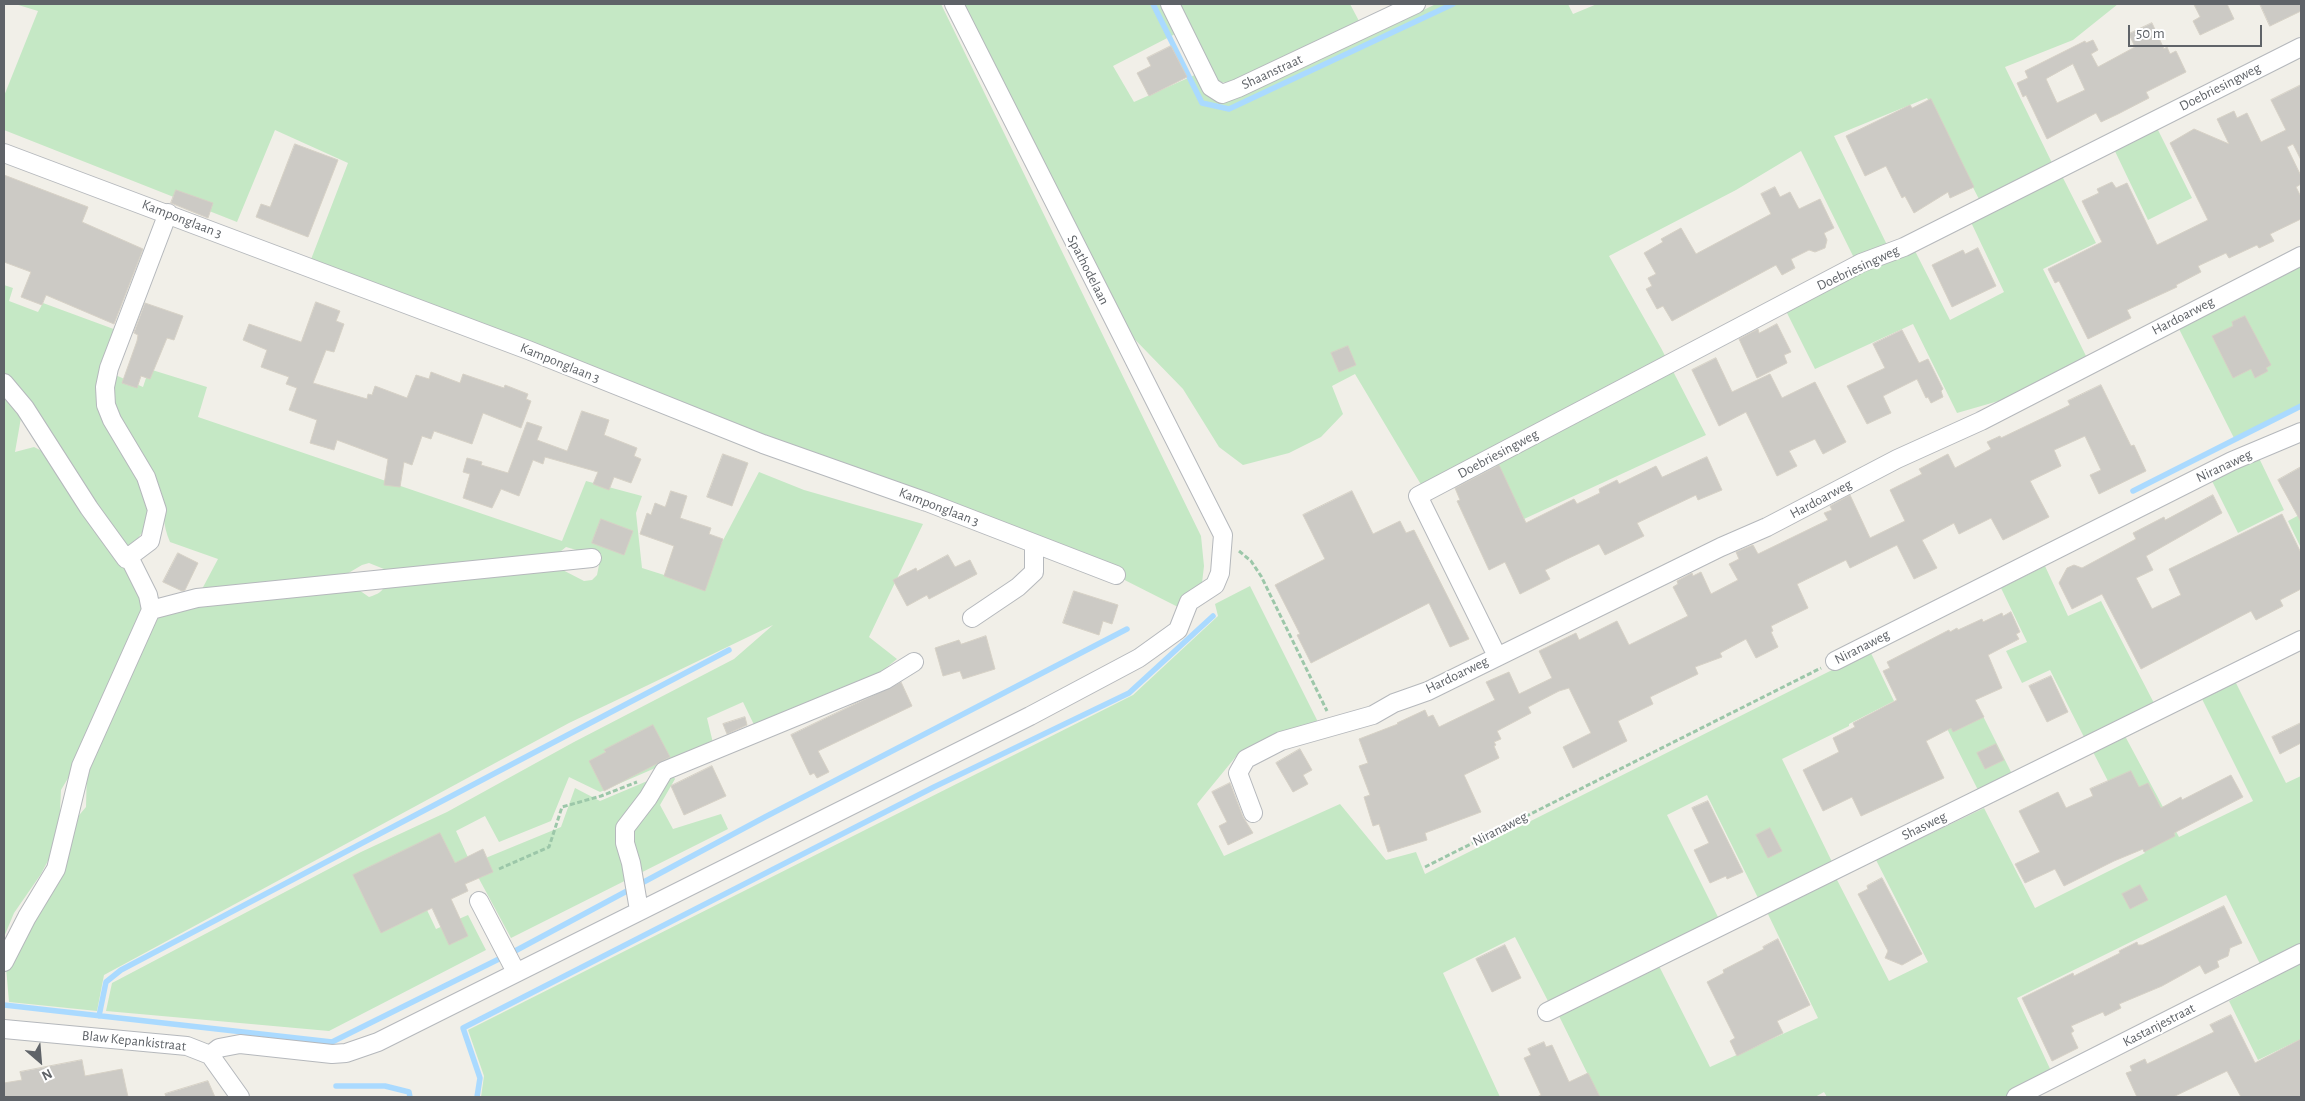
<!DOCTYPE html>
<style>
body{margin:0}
#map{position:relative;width:2305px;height:1101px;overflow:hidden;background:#f1efe8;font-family:"Alegreya Sans",sans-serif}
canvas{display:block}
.frame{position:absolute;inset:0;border:5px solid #5f6368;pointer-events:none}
.north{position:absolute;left:15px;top:1036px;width:50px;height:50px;-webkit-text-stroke:4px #fff;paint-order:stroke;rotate:153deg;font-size:14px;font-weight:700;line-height:20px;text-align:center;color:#5f6368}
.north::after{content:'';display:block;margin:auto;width:18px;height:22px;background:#5f6368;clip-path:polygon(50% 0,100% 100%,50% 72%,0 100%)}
.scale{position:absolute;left:2128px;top:25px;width:134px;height:22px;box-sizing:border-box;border:2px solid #5f6368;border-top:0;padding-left:6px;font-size:15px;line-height:18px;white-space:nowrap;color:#5f6368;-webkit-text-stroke:4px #fff;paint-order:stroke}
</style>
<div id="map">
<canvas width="2305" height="1101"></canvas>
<div class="frame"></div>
<div class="north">N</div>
<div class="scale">50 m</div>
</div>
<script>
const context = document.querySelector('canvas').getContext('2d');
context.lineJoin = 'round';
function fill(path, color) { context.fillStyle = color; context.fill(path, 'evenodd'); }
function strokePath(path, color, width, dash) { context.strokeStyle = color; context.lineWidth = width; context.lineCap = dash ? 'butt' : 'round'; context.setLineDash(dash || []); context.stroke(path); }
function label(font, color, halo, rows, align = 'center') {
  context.font = font + ' "Alegreya Sans",sans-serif'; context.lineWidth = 4.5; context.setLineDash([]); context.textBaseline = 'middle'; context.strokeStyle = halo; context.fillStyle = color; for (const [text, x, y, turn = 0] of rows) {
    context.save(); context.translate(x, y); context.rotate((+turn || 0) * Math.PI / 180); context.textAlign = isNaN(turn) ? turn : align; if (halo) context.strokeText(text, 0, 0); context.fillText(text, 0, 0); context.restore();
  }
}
const green = new Path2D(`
 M15,4H941L1201,536L1204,566L1202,583L1178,607L1085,560L310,262L348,163L275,130L237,222L4,130V96L38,11Z
 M958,4H1163L1177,33L1113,66L1134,102L1197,74L1234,99L1436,4H1568L1573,14L1597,4H2118L2073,40L2005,67L2054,167L1981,203L1927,98L1834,136L1888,247L1855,260L1801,151L1736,190L1609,256L1661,348L1706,435L1524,519L1495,464L1429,498L1355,374L1332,386L1343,414L1321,437L1289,453L1243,465L1219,447L1183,389L1114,318Z
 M1178,4H1350L1359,21L1232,84L1221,82L1212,76Z
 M2155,124L2192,198L2148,220L2112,145Z
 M2061,174L2096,243L2043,269L2087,358L2016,396L1957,413L1913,324L1815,369L1784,307L1913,247L1950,320L2004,292L1969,218Z
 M2301,262V406L2235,440L2177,325Z
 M4,285L13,288L9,301L38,312L43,303L119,331L101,402C116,429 157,492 148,523C147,529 132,544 127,551L4,377Z
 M149,369L207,387L198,417L562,541L586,481L642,496L636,513L642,568L699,586L759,472L804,490L923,524L869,637L897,659L876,676L758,733L743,702L707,718L713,743L600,792L569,777L551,821L499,842L485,816L456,831L471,864L561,827L575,788L600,801L671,771L675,779L660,805L673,829L721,814L728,829L511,938L471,864L417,889L436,929L468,915L486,950L329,1031L106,1011L112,983L361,852L447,812L574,742L734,659L773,625L569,723L104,975L97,1011L9,1002L6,967L75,820L86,807L87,767L153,622L163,613L176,608L356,588L369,597C378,594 383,592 386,583L555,566L584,581L592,580L597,575L599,565L594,555L566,547L551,559L386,574L384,569L369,563L362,565L340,578L201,591L218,559L170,542C162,525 164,508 160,490L113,402V374L143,387Z
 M4,390L22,412L15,452L34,447L50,455L125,563L141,593L144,614L77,763L61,790L59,832L51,855L41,874L14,913L4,937Z
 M2259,458L2284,510L2238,533L2212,481Z
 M2301,514V548L2288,521Z
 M2045,566L2068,616L2101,601L2155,705L2087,743L2050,670L2022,683L2006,651L2027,642L2001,588Z
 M1250,586L1319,724L1238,754L1197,804L1224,856L1340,804L1386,860L1416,852L1425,874L1870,651L1894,701L1849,724V726L1782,759L1834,866L1760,902L1707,795L1667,815L1720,921L1549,1003L1515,937L1443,973L1500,1097H481L484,1076L468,1030L1133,695L1218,616L1215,604Z
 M1963,676L2013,776L1979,792L1929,693Z
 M2235,681L2286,783L2301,776V947L2262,968L2226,895L2017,998L2052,1073L2004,1097H1827L1824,1092L1815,1097H1599L1558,1014L1658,964L1710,1067L1818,1018L1766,910L1835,876L1889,981L1928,962L1876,860L1984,808L2035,908L2145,853L2093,752L2125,736L2179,837L2253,801L2201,697Z
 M2301,963V1039L2258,1060L2229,1001Z`);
const stream = new Path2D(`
 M1153,4L1202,103L1229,109L1453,4
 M2133,491L2301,406
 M4,1005L332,1042L515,951L765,817L1127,629
 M99,1016L106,982L121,970L729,650
 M336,1086H385L409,1092L410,1097
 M477,1097L480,1078L463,1028L934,787L1129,693L1213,616`);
const building = new Path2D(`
 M2194,4H2227L2234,19L2200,35L2193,21L2200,17Z
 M2260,4H2301V11L2270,26Z
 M2152,23L2164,49L2167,47L2170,54L2176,51L2186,72L2146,92L2149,98L2118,114L2101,122L2096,113L2047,139L2026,95L2023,97L2017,83L2028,78L2025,71L2085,41L2086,43L2093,40L2098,50L2091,54L2098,67L2135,47L2129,34ZM2073,64L2085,90L2057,103L2046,79Z
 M1171,46L1187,77L1149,96L1137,73L1151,66L1147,58Z
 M2301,85V160L2293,144L2287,147L2301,176V184L2296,187L2301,197V219L2270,234L2274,241L2259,248L2257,245L2229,258L2226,253L2198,266L2201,272L2176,285L2177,287L2127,310L2131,318L2088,339L2059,281L2055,283L2048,269L2102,242L2082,201L2099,193L2097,189L2112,182L2116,188L2127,183L2157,245L2208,220L2170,143L2194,129L2229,144L2217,119L2234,111L2237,118L2247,113L2261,142L2286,130L2271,100Z
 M1931,99L1974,187L1950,198L1948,192L1914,213L1905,196L1902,198L1886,166L1865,176L1846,136L1910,105L1912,108Z
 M295,144L338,160L308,237L256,217L261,204L270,207Z
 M4,175L88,207L82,222L143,249L114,324L46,295L42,305L21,297L31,272L4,262Z
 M1775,187L1780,197L1790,192L1799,209L1820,199L1834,228L1824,233L1827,240L1825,248L1815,252L1809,250L1791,259L1795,268L1782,275L1776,265L1672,321L1663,306L1657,309L1646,289L1652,286L1648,278L1656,274L1644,253L1663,242L1661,239L1681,228L1696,254L1771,214L1761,194Z
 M176,190L213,203L208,218L171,203Z
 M1978,248L1996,286L1952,307L1932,265L1963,250L1965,254Z
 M316,302L340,311L336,321L344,324L334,352L326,350L313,383L367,399L368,394L372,395L375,386L407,398L416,375L429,379L431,372L460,383L463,374L504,388L505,385L528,394L526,399L531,401L521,428L483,413L472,444L434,431L431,439L422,436L412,465L404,462L400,487L384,485L388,459L337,440L334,450L310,443L317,420L289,410L297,388L286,384L289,377L261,367L267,350L243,340L249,324L301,342Z
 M145,303L183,316L174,340L167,338L150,379L141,376L137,388L122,383L137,341L138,335L134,333Z
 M2245,316L2271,365L2266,368L2268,371L2255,378L2251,369L2233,378L2212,336L2233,326L2232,322Z
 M1777,324L1791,352L1784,355L1787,363L1757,378L1739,339L1758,329L1759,333Z
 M1902,330L1919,363L1928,359L1943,389L1941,391L1943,397L1931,403L1928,397L1926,398L1917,379L1883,396L1891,413L1867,424L1847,386L1885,368L1873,344Z
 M1348,346L1356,365L1339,372L1331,353Z
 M1716,358L1732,392L1770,374L1782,398L1815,382L1846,442L1823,454L1815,439L1789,451L1797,466L1777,476L1746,412L1719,426L1692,370Z
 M2101,385L2131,446L2134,445L2146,471L2099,494L2090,475L2101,470L2085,436L2054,450L2061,466L2030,481L2049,517L2003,540L1991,518L1959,534L1954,523L1922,540L1937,568L1914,579L1897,545L1850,568L1846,560L1797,584L1808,608L1771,626L1773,631L1771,632L1778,647L1756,658L1746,639L1720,653L1722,657L1695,667L1698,674L1650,697L1653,704L1618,721L1627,741L1573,768L1563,747L1591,733L1569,688L1559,691L1528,707L1531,713L1497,731L1501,739L1494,742L1496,745L1494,746L1499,758L1464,775L1481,812L1425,833L1427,840L1388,852L1379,824L1373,826L1364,797L1370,795L1359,766L1368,763L1359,739L1398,724L1397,723L1425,710L1428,717L1433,715L1439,727L1495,700L1486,682L1509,672L1519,694L1552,678L1539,651L1576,633L1579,640L1617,621L1629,645L1688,616L1673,587L1678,584L1677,581L1692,573L1693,576L1701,572L1711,594L1738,580L1729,564L1739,559L1736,552L1753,545L1758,554L1828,520L1824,513L1832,510L1830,506L1850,495L1870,538L1905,521L1890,490L1922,474L1919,469L1948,454L1955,468L1991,449L1987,442L2000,436L2001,438L2070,405L2068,401Z
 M582,411L609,420L604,435L637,448L634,456L641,459L631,483L614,477L609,490L593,484L598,472L545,457L543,464L533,460L519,496L501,489L492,508L463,498L470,474L463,472L467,458L482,462L481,465L508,473L527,422L542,427L537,440L567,451Z
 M723,454L748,463L732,506L707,497Z
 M1707,457L1722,490L1698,500L1696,495L1637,523L1644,536L1605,555L1599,544L1567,559L1545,570L1550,579L1520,594L1505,562L1489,570L1457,501L1460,500L1455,488L1499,465L1526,523L1574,499L1577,504L1600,493L1599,489L1617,480L1619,484L1656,466L1662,477Z
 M2301,467V522L2278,480Z
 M671,491L687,496L680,518L711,528L709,534L723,539L705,591L664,576L674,546L640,534L647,513L651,515L655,503L665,507Z
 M1352,491L1373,534L1400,521L1406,533L1414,530L1469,639L1450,647L1429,603L1311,663L1297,635L1300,634L1275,585L1325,559L1303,515Z
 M2213,495L2222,513L2146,556L2153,570L2136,578L2152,609L2181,595L2169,569L2282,514L2301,553V589L2280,600L2283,606L2256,620L2251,611L2141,669L2102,594L2072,609L2059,583L2067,568L2074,565L2082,568L2136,539L2133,533L2164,517L2165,520Z
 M601,519L633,531L624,555L592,543Z
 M178,553L198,563L185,590L182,591L163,582Z
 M948,555L955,567L970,560L977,574L929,599L927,595L907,606L893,580L916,568L917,571Z
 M1074,591L1118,605L1112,624L1103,621L1099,635L1063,623Z
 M2011,612L2020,632L2016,634L2019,639L1988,655L2002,688L1975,700L1984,717L1953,732L1951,728L1926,741L1944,778L1861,816L1852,797L1823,811L1803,770L1839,752L1833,738L1855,727L1853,723L1897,700L1883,671L1890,668L1887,662L1949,630L1950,632L1957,628L1958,630L1982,619L1983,622L2002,613L2003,616Z
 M986,636L995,669L963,679L960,671L943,676L935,648L959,640L961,644Z
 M2051,676L2068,712L2047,722L2029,686Z
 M901,682L912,706L818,751L829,772L817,778L814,773L810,775L791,735Z
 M745,717L747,725L727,734L723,724Z
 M2301,723V743L2280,754L2272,737Z
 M653,725L670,757L604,791L589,761L606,752L604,750Z
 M1996,744L2004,760L1985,769L1977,753Z
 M1300,749L1312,770L1303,775L1308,784L1293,792L1276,763Z
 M712,766L726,796L684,815L671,786Z
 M2131,771L2139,787L2148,783L2161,808L2181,797L2182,800L2231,775L2243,797L2174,833L2175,836L2144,852L2143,849L2114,861L2064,886L2055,869L2025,883L2015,864L2040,852L2019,811L2058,792L2066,808L2093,796L2090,789Z
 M1230,783L1243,817L1253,833L1228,845L1219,826L1227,822L1212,792Z
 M1708,801L1743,872L1727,879L1726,876L1710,883L1694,850L1709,843L1692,808Z
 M1770,828L1782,851L1768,858L1756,835Z
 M440,833L455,863L483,849L493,872L465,884L468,891L451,899L468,936L449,945L432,908L381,933L353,875Z
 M1882,878L1922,954L1902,965L1885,958L1888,951L1858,894L1868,889L1867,886Z
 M2140,885L2148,900L2130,909L2122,894Z
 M2224,906L2242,943L2230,948L2228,956L2217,961L2219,967L2205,974L2200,965L2162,986L2119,1004L2121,1008L2105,1016L2103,1012L2071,1026L2074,1031L2071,1033L2078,1048L2052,1061L2022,998L2073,973L2074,976L2120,953L2119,951L2137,942L2138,945H2142Z
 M1778,939L1810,1005L1777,1021L1783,1033L1737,1056L1730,1041L1735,1038L1707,982L1724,973L1723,970L1764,949L1763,947Z
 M1505,945L1521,978L1492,992L1476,959Z
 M2231,1015L2255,1063L2301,1039V1097H2241L2227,1071L2173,1097H2137L2126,1073L2132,1071L2130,1066L2145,1059L2147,1064L2214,1032L2210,1025Z
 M1544,1042L1546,1047L1552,1045L1569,1082L1588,1073L1600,1097H1537L1541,1095L1524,1058L1531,1055L1528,1049Z
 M82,1060L85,1076L122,1069L128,1097H4V1083L22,1080L20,1072Z
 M208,1081L215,1097H166L165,1094Z`);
const path = new Path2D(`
 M1239,551L1251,561L1261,576L1327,711
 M1425,867L1821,668
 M499,869L549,847L562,807L601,796L637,782`);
const minor = new Path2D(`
 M1170,4L1211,87L1222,94L1238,88L1416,4
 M4,153L528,350L763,444L927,502L1116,575
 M4,383L25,408L89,508L126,559L150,541L157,510L146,477L112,420L106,405L105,387L109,368L168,213
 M151,610L197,598L592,558
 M972,618L1018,587L1034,572V545
 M1497,656L1418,496L1861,263L1904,247L2301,47
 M1835,661L2232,461L2301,432
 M1253,813L1238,773L1246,759L1281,741L1373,715L1394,703L1428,691L1721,547L1767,527L1897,459L1981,421L2301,256
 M479,901L516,972
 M639,910L631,863L625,843V828L648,798L664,771L885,680L914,662
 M4,962L27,917L56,869L81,766L151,610L148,595L129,557
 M1547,1012L2301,640
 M4,1029L187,1046L210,1055L240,1097
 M210,1055L219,1048L240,1044L332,1054L346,1053L378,1042L1030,716L1139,658L1178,630L1189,602L1215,585L1220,573L1223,535L954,4
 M2016,1097L2301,953`);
const streetNames = [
 ["Shaanstraat",1272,72,-25],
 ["Doebriesingweg",2220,87,-27],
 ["Kamponglaan 3",182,219,21],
 ["Doebriesingweg",1858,268,-25],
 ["Spathodelaan",1088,270,63],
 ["Hardoarweg",2183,316,-27],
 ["Kamponglaan 3",560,363,22],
 ["Doebriesingweg",1498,454,-28],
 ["Niranaweg",2224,466,-25],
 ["Hardoarweg",1821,499,-28],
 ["Kamponglaan 3",939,507,21],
 ["Niranaweg",1862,647,-27],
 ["Hardoarweg",1457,675,-26],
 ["Shasweg",1924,826,-26],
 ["Niranaweg",1500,829,-27],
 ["Kastanjestraat",2159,1025,-27],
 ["Blaw Kepankistraat",134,1041,6]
];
fill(green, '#c5e8c5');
strokePath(stream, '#aadaff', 5.5);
fill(building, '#cccac5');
strokePath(building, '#d6d1c6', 1);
strokePath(minor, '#b5b8bc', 20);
strokePath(path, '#9cc7a9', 3, [5, 2.5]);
strokePath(minor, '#fff', 18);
label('14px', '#5f6368', '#fff', streetNames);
</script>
